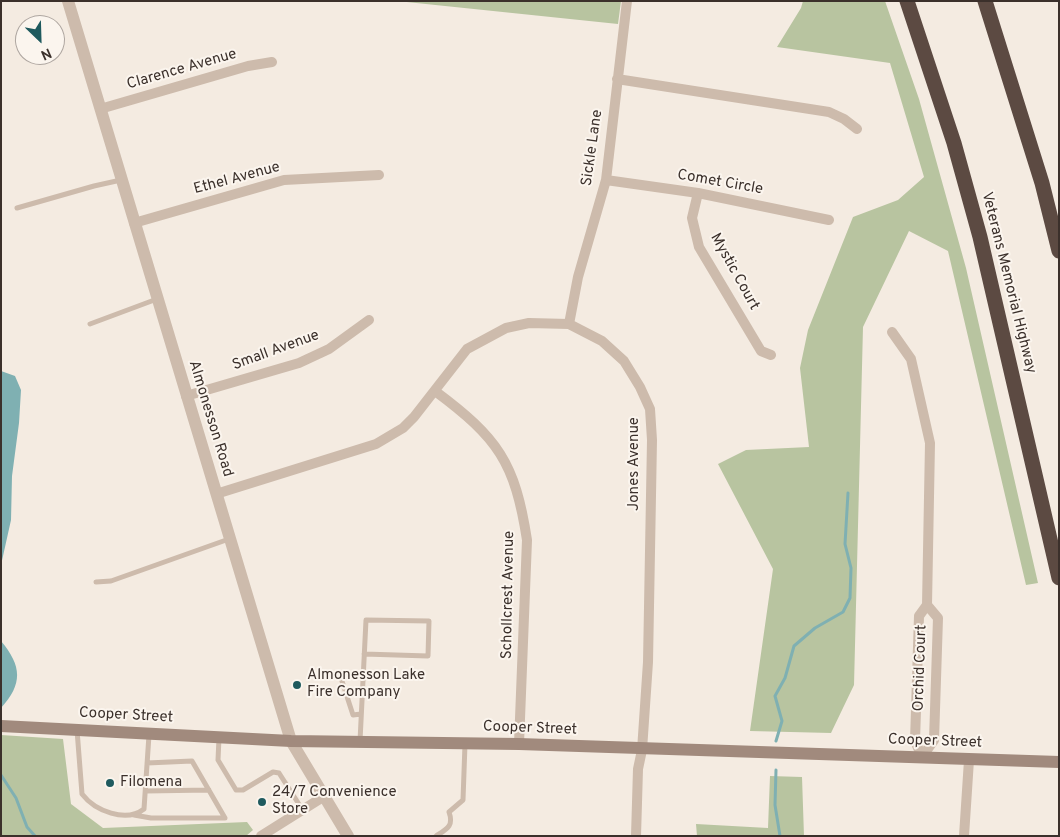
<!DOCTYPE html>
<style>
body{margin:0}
#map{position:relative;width:1060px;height:837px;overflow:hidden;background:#f4ebe1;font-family:Overpass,sans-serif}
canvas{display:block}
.frame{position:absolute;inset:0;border:2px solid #3b302b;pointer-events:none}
.north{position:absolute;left:15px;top:15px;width:50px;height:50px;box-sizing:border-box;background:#fbf5ee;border:1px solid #aea6a0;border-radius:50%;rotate:156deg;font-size:14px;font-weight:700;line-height:20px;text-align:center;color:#3b302b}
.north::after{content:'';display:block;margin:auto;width:18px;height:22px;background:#1f5a5e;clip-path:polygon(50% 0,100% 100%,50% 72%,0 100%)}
</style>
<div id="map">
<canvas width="1060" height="837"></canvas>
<div class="frame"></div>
<div class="north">N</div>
</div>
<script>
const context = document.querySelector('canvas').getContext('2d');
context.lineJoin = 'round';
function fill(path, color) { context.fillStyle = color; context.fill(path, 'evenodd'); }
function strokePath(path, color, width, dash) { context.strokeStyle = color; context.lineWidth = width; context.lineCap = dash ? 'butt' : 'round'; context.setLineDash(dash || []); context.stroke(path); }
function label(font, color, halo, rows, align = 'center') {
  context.font = font + ' Overpass,sans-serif'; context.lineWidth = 4; context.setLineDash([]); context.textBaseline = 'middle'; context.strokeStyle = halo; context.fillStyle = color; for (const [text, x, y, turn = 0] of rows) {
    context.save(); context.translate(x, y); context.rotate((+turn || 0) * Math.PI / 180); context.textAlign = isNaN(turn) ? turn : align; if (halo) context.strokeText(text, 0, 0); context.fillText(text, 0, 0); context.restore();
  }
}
const green = new Path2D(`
 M397,1H621L618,24Z
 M803,1H885L919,99L966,268L1038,583L1026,585L948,251L909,231L863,327L854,685L831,733L750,731L773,569L718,464L746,450L809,447L800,368L808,330L853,217L898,200L924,177L890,63L777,47L801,8Z
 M1,735L63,739L71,804L103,828L247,822L253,830L246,836H1Z
 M770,776L802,777L804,836H697L696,824L768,828Z`);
const water = new Path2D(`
 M1,371L15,376L21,390L19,423L12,476L11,520L1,565Z
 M1,641C22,666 23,684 1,708Z`);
const stream = new Path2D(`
 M776,741L782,721L775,696L785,678L794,646L815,628L843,612L850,598L851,568L845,544L848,493
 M776,770L775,805L780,836
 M1,775L16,798L27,827L35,836`);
const service = new Path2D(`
 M17,208L94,186L121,180
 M90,324L157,299
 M96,582L111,581L229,539
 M340,675L353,715L361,714
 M77,730L82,794C95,811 126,823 144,809L149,735
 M219,738L218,760L236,790H243L273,772L279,773L302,809
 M360,741L366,620L429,621L428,656L364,654
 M146,791L209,790
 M134,815L151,818H225L192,761L147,763
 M436,836C447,829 454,826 449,812L463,800L465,744`);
const minor = new Path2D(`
 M617,79L829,112L844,119L857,129
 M100,109L248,66L272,62
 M606,180L698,193L829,220
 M698,193L692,218L699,247L761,351L771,355
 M134,223L284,180L379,175
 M569,324L578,277L606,180L627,1
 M892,332L911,359L930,443L927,605L919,616L915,741L922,757
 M435,391C498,438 515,462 527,540L519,744
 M186,396L299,363L329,349L369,320
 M216,494L376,444L403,428L414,417L467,349L506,328L529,323L569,324L602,341L624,361L640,387L650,409L652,440L648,662L642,750L638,769L636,836
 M922,757L934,740L938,618L927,605
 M261,836L323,797
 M964,836L969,760`);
const tertiary = new Path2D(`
 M68,1L291,741L348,836`);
const secondary = new Path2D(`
 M1,726L291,741L519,744L1059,762`);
const motorway = new Path2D(`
 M907,1L954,143L980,237L1059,578
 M985,1L1042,183L1059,251`);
const markers = [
 [297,685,5,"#1f5a5e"],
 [110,783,5,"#1f5a5e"],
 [262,802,5,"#1f5a5e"]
];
const streetNames = [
 ["Clarence Avenue",182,70,-16],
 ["Sickle Lane",593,148,-82],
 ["Ethel Avenue",237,179,-15],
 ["Comet Circle",720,183,10],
 ["Mystic Court",734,272,61],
 ["Veterans Memorial Highway",1008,283,76],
 ["Small Avenue",276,351,-20],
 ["Almonesson Road",210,419,73],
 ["Jones Avenue",635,464,-90],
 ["Schollcrest Avenue",509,595,-89],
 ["Orchid Court",921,668,-88],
 ["Cooper Street",126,716,3],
 ["Cooper Street",530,729,2],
 ["Cooper Street",935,742,2]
];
const poiNames = [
 ["Almonesson Lake",307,676],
 ["Fire Company",307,693],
 ["Filomena",120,783],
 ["24/7 Convenience",272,793],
 ["Store",272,810]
];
fill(green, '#b8c4a0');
fill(water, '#7fb0b2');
strokePath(stream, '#7fb0b2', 3);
strokePath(service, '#cdbbac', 5);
strokePath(minor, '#cdbbac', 10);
strokePath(tertiary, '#cdbbac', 12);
strokePath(secondary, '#a18a7d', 12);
strokePath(motorway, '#5c4a42', 15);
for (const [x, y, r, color] of markers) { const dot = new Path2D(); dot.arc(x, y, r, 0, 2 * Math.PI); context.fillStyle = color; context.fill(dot); strokePath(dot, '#fbf5ee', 2); }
label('15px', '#3b302b', '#fbf5ee', streetNames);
label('15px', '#3b302b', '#fbf5ee', poiNames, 'left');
</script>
